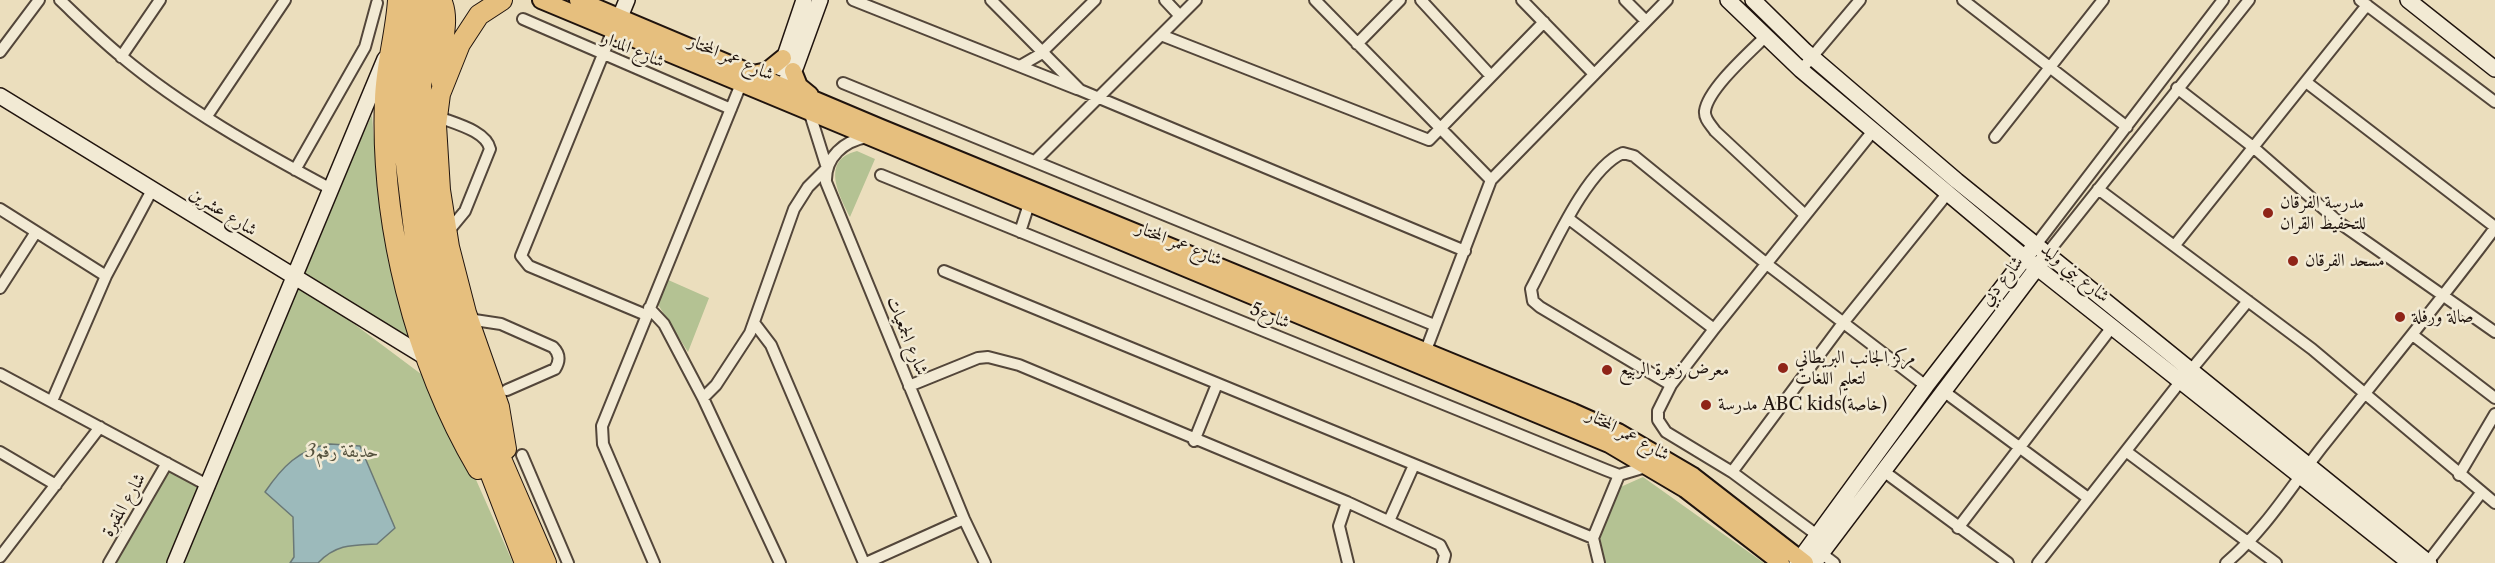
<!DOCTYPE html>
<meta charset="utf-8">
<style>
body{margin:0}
canvas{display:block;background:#ebdebd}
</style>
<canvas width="2495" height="563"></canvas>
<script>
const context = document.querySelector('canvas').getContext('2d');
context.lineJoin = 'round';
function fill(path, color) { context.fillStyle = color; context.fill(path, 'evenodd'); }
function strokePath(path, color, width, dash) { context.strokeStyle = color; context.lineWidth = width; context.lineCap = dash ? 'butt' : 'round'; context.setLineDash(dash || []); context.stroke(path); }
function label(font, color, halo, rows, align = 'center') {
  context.font = font + ' "Libre Caslon Text",Amiri,serif'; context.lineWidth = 5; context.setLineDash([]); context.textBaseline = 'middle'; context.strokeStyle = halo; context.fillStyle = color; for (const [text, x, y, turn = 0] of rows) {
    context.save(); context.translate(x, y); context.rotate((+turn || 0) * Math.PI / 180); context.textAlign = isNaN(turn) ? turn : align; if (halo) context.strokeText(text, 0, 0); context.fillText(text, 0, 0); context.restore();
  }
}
const green = new Path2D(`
 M372,115C378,196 387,264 413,342L299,270Z
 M857,151L875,159L850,217C839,195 820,160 857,151Z
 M294,279L433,383L513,563H109L167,463L208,485Z
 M666,279L709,298L688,352L657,303Z
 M1643,477L1764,563H1603L1594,543L1616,489Z`);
const water = new Path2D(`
 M330,444L360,446L395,528L377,544C353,545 336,544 318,563H290L294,557L293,517L265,492C282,467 299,449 330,444Z`);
const street = new Path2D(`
 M60,0C80,19 100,39 121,56C183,108 260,151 331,189
 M853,0L1077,89
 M991,0L1080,90L1465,251
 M1165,0L1180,16
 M1315,0L1491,180
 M1421,0L1490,75
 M1522,0L1594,74
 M1625,0L1645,20
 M1963,0L2127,127
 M2360,0L2495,102
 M523,19L731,109
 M613,30L521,256L529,266L646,315
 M1161,35L1429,140L1544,22
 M1765,37C1749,53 1708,89 1705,111C1704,119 1711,125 1715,131L1805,215
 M1357,44L1400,0
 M0,52L39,0
 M121,57L160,0
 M1020,66L1039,55L1095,0
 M1801,70L1860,0
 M2306,82L2495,227
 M843,83L1434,325
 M2177,88L2253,147L2341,224L2495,332
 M207,116L285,0
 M436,116C452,123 486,130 490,149L465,211L446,234
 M867,137C844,141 825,157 826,182L964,519L985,563
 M1995,137L2103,0
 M1036,160L1196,0
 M295,170L365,47L377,3
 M881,175L1606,470L1619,475L1649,466
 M2098,189L2312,349L2495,503
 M0,209L106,276
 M1569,219L1714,329
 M1020,232L1029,204
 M2175,245L2367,5
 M2035,246L2223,0
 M2046,255L2249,0
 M944,271L1593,538
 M0,288L36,232
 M649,308L664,324L703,398L780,563
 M468,319L501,324L553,347C560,354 560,361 555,369L507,390
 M755,324L771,345L864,563
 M2414,336L2495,398
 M1426,350L1491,180L1667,0
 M2191,370L2248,301
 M0,374L209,486
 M1671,385L1540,307L1533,301L1531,289C1550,254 1586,168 1623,153L1634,156L1768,265L1926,386
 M909,386L978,358L988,357L1019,365L1347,502L1440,545L1445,555L1443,563
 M1942,390L2088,498
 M703,398L716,385L750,333L794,209L808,187L827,168L810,114L811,109
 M52,401L106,276L152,190
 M1194,441L1217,384
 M0,452L56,485
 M2127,452L2276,563
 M522,455L568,563
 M1882,470L2008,563
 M1732,472L1843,323L1947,194
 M2459,475L2495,414
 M1347,502L1339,526L1348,563
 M1389,521L1414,465
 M1958,528L2112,327
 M1817,535L1732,472L1666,432L1658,420V411L1671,385L1714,329L1873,131
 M1821,553L1834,563
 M0,557L100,427
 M2428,562L2481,493
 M109,563L167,463
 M654,563L603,444L602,426L741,84
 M866,563L964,519
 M1599,563L1593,538L1619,475
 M2038,563L2180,382
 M2226,563C2265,530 2291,487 2322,447C2380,374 2439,303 2495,228`);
const secondary = new Path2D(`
 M1728,0L1801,70L2025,258L2410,563
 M1753,0L1805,51L1957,181L2429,563
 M2408,0L2495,69
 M620,17L627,0
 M781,68L804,0
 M786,81L796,66L820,0
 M0,96L427,358
 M175,563L385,59
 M1797,563L1926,386L2031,250
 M1814,563L2042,261`);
const primary = new Path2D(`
 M541,0L1609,444L1685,489L1781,563
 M578,0L879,127L1573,412L1618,432L1693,476L1805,563
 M793,71L799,86L810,95
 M753,74L767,71L783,58`);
const highway = new Path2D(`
 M398,0C396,33 386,65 385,99C380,223 415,362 478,469
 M415,0L405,71L403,139L418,263L441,345L525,563
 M431,0C413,103 417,209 446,310C471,397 511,480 546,563
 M441,0C453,25 434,57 442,84
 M502,0L479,15L460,44L440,94L436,125L440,190L449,247L466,313L499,407L506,449`);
const markers = [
 [2268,213,6,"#8f2418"],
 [2293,261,6,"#8f2418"],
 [2400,317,6,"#8f2418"],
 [1783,368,6,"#8f2418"],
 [1607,370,6,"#8f2418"],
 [1706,405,6,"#8f2418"]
];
const streetNames = [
 ["شارع المدار",633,50,23],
 ["شارع عمر المختار",731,58,23],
 ["شارع عشرين",223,212,32],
 ["شارع عمر المختار",1179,244,22],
 ["شارع بني وليد",2075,273,39],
 ["شارع دبي",2002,281,-52],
 ["شارع5",1270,316,22],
 ["شارع الجمعيات",907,336,68],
 ["شارع عمر المختار",1628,435,28],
 ["شارع المقبرة",124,505,-60]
];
const poiNames = [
 ["مدرسة الفرقان",2280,203],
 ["للتحفيط القران",2280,224],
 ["مسحد الفرقان",2305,261],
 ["صالة ورفلة",2412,317],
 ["مركز الجانب البريطاني",1795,358],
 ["لتعليم اللغات",1795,379],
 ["معرض زهرة الربيع",1619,370],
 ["مدرسة ABC kids(خاصة)",1718,405]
];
const parkNames = [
 ["حديقة رقم3",342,452]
];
fill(green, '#b4c293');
fill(water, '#9cbabb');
strokePath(water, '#6a7876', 1.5);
strokePath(street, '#53463a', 14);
strokePath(secondary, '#20140e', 18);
strokePath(primary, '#20140e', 20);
strokePath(highway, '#20140e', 22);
strokePath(street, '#f2ead4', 10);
strokePath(secondary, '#f2ead4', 15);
strokePath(primary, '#e6bf7e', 16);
strokePath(highway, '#e6bf7e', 20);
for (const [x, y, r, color] of markers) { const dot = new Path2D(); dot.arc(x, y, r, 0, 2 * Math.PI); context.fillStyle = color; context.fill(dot); strokePath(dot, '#f2ead4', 2); }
label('18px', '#20140e', '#f2ead4', streetNames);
label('18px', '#20140e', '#f2ead4', poiNames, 'left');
label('italic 18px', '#54513d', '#f2ead4', parkNames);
</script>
